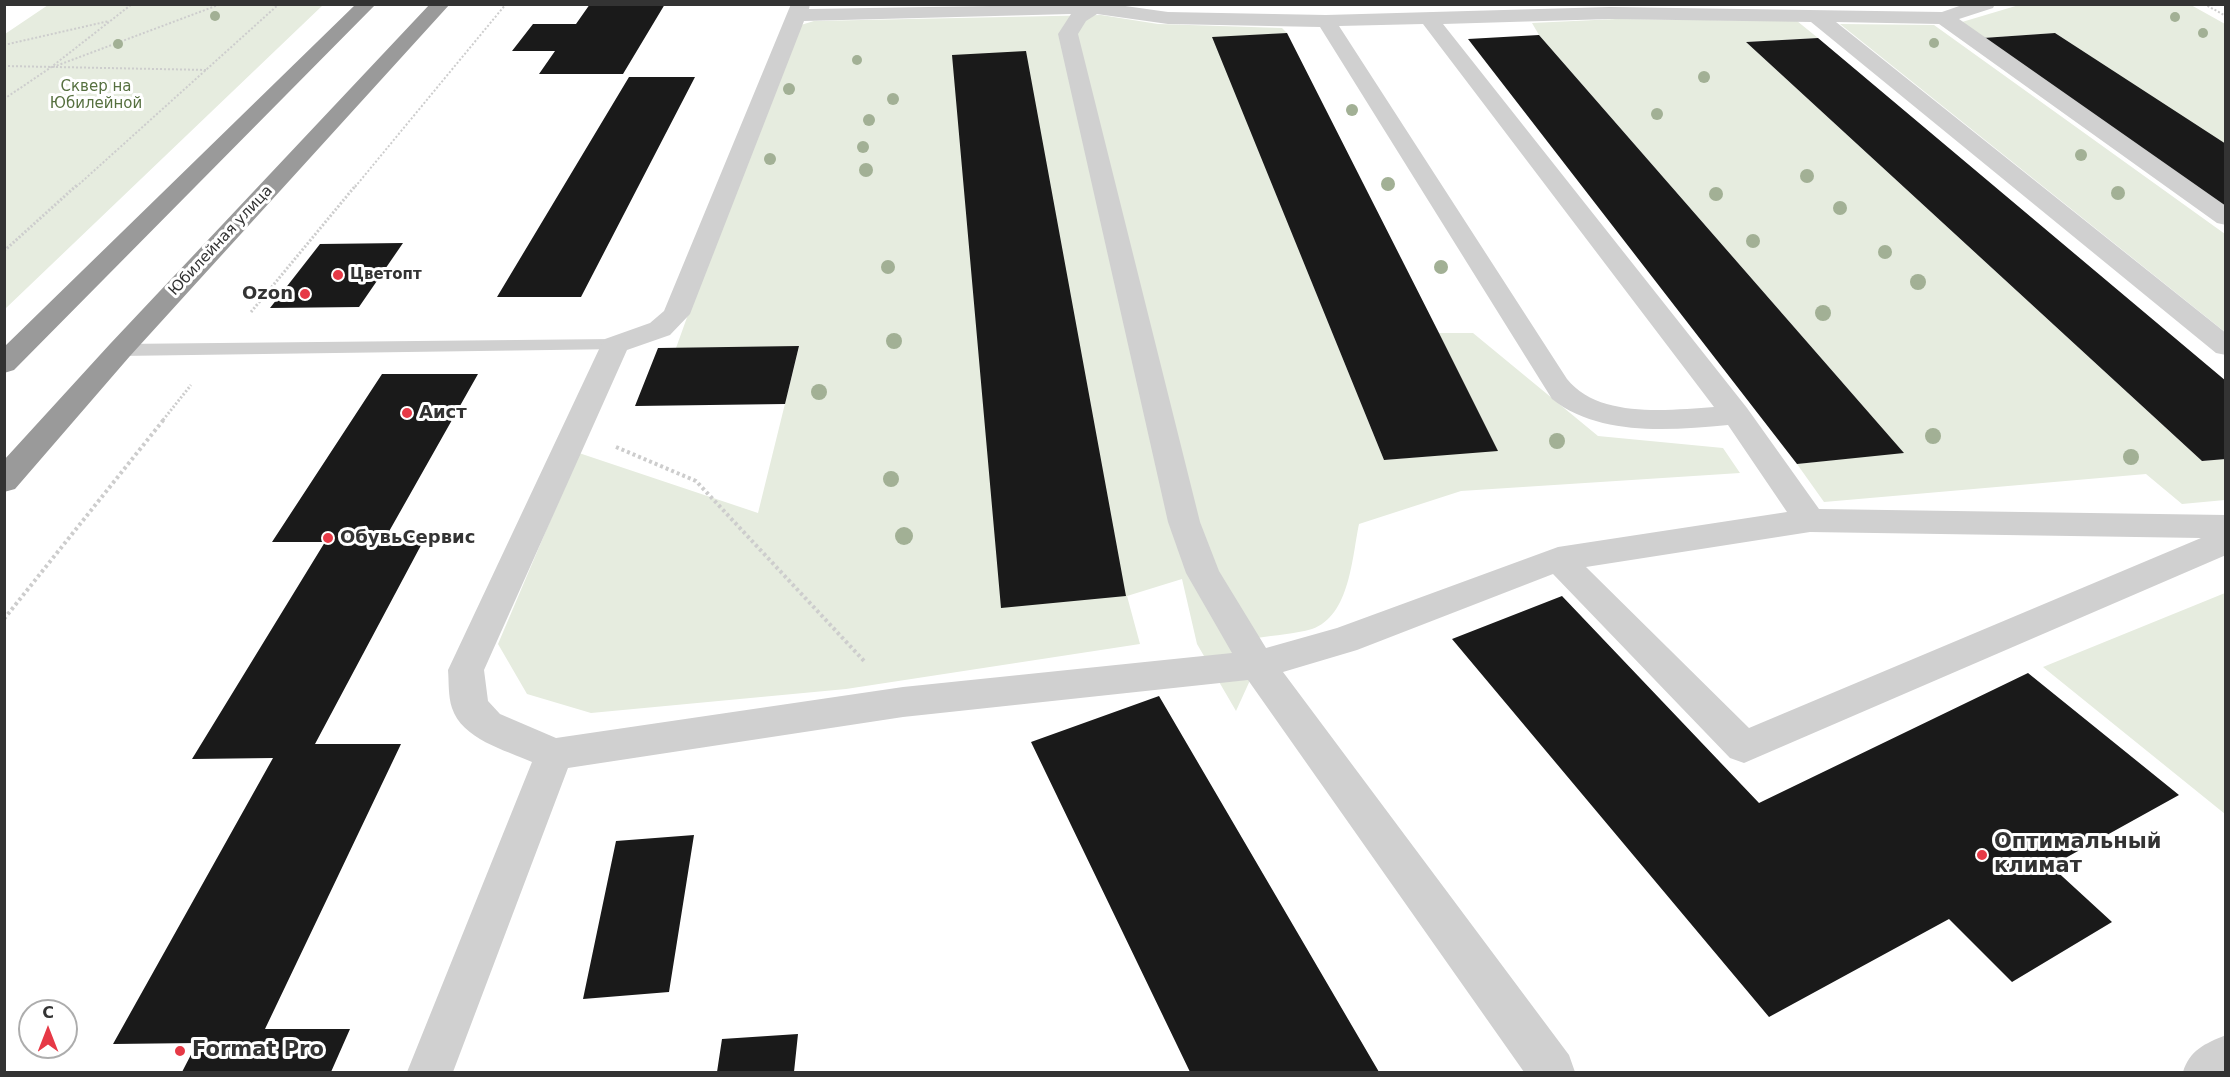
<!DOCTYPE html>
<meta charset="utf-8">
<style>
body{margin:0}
#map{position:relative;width:2230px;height:1077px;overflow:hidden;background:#fff;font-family:"DejaVu Sans",sans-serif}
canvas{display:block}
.frame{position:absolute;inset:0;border:6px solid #333;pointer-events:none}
.north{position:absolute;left:18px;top:999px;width:60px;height:60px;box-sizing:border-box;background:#fff;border:2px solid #adadad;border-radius:50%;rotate:0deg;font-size:16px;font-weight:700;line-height:24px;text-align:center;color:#333}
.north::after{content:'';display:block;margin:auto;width:21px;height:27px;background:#e63946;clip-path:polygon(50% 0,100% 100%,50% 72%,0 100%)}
</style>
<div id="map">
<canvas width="2230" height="1077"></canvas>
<div class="frame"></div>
<div class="north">С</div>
</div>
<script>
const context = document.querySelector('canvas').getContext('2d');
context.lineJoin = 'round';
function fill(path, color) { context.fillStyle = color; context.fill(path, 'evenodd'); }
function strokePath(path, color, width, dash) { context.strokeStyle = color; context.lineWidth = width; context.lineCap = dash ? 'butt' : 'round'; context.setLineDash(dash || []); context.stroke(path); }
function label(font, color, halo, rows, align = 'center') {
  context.font = font + ' "DejaVu Sans",sans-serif'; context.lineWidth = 6; context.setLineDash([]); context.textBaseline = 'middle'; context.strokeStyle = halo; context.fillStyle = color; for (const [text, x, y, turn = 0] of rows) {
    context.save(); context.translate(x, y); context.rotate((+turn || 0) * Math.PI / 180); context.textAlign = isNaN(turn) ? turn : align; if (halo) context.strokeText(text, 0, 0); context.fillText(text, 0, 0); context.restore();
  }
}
const green = new Path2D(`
 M48,5H323L5,309V34Z
 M2019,5H2191L2225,24V144L2055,33L1983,38L1962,22Z
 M1101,15L1158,24L1282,28L1287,33L1213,38L1384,460L1497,450L1439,333H1473L1598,436L1723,448L1740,473L1461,491L1359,524C1352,557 1350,616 1312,629C1295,634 1275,635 1257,638V665L1236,711L1197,644L1182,579L1127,596L1140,644L846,689L591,713L527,694L498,644L579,453L758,513L799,347L676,348L791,28L814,21Z
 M1616,19L1797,21L1818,38L1746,42L2202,461L2225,459V500L2182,504L2146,474L1824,502L1797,464L1903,452L1539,35L1532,23Z
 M1840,24L1934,25L2225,234V332Z
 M2225,593V814L2043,667Z`);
const building = new Path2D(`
 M590,4H665L623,74H539L555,51H512L533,24H576Z
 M1287,33L1439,333L1498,451L1384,460L1212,37Z
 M2055,33L2226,144V209L1983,38Z
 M1539,35L1904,453L1797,464L1468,39Z
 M1818,38L2226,381V459L2202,461L1746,42Z
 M1026,51L1126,596L1001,608L952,55Z
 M629,77H695L581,297H497Z
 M403,243L359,307L270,308L320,244Z
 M799,346L785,404L635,406L658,348Z
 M382,374H478L387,535L427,534L315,744H401L265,1029H350L331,1072H182L197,1043L113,1044L273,758L192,759L325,542H272Z
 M1562,596L1759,803L2028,673L2179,795L2051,866L2112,922L2012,982L1949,919L1769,1017L1452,639Z
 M1159,696L1379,1072H1190L1031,742Z
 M694,835L669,992L583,999L616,841Z
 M798,1034L794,1072H717L722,1039Z`);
const pathFar2 = new Path2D(`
 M2204,4L2226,16
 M4,45L109,21
 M4,66L208,70
 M53,67L221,4
 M4,99L50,68L132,4
 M76,187L279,4
 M355,187L506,4`);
const pathFar1 = new Path2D(`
 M4,251L77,185
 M251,312L356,185
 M163,420L191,385`);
const path = new Path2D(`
 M616,447L696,481L865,662
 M4,619L165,418`);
const lane = new Path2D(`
 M615,339L622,341L625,345L622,349L120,356L113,354L110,350L113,346L120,344Z`);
const street = new Path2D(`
 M791,4H810L809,9L1111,4L1168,12L1326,15L1610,7L1942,12L1965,4H1995L1993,8L1959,19L2226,206V225L2217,223L1939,24L1836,22L2226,333V355L2216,353L1811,22L1610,19L1443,24L1747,408L1819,509L2226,515V555L1744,763L1730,758L1553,574L1357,650L1283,672L1569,1055L1575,1072H1524L1248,680L903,717L568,768L453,1072H407L532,762C505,750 462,739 452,708C448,696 449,682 448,670L601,345L605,339L650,323L664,311ZM1071,14L1058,34L1168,522L1186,573L1232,653L903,687L556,738L500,714L488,701L484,670L627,350L670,335L690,314L804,21ZM1097,14L1168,24L1320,27L1552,399C1600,437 1671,430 1728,425L1787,512L1558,547L1337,628L1266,648L1219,571L1200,522L1078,34L1086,21ZM1423,24L1714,407C1669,410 1599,419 1567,379L1339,26ZM1810,532L2201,538L1749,728L1586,567Z
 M2226,1035V1072H2183C2190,1050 2204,1044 2226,1035Z`);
const highway = new Path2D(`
 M356,4H376L14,370L4,373V347Z
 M430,4H450L130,356L15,489L4,492V460L110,344Z`);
const trees = [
 [215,16,5],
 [2175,17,5],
 [2203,33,5],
 [1934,43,5],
 [118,44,5],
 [857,60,5],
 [1704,77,6],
 [789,89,6],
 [893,99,6],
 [1352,110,6],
 [1657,114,6],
 [869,120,6],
 [863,147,6],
 [2081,155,6],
 [770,159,6],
 [866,170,7],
 [1807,176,7],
 [1388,184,7],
 [2118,193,7],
 [1716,194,7],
 [1840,208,7],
 [1753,241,7],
 [1885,252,7],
 [888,267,7],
 [1441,267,7],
 [1918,282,8],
 [1823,313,8],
 [894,341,8],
 [819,392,8],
 [1933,436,8],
 [1557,441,8],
 [2131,457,8],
 [891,479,8],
 [904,536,9]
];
const markers = [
 [338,275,6,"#e63946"],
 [305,294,6,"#e63946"],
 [407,413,6,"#e63946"],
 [328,538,6,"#e63946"],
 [1982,855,6,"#e63946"],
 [180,1051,6,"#e63946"]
];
const farParknames = [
 ["Сквер на",96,87],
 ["Юбилейной",96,104]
];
const farStreetnames = [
 ["Юбилейная улица",221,241,-47]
];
const farPoinames = [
 ["Цветопт",350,275]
];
const poiNames = [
 ["Ozon",293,294,"right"],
 ["Аист",419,413],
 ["ОбувьСервис",340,538]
];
const nearPoinames = [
 ["Оптимальный",1994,843],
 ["климат",1994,867],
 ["Format Pro",192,1051]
];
fill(green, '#e6ecdf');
fill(building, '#1a1a1a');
strokePath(pathFar2, '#cdcdcd', 2, [2, 2]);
strokePath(pathFar1, '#cdcdcd', 3, [2, 2]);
strokePath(path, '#cdcdcd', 4, [3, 3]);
fill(lane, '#d0d0d0');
fill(street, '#d0d0d0');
fill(highway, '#9a9a9a');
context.fillStyle = '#a2b095';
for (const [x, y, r] of trees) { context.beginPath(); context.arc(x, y, r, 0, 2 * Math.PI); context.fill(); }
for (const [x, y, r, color] of markers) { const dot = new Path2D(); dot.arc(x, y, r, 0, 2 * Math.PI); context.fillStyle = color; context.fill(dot); strokePath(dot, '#fff', 2); }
label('15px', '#56703f', '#fff', farParknames);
label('15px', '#333', '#fff', farStreetnames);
label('bold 15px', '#333', '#fff', farPoinames, 'left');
label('bold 18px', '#333', '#fff', poiNames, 'left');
label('bold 21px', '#333', '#fff', nearPoinames, 'left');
</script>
